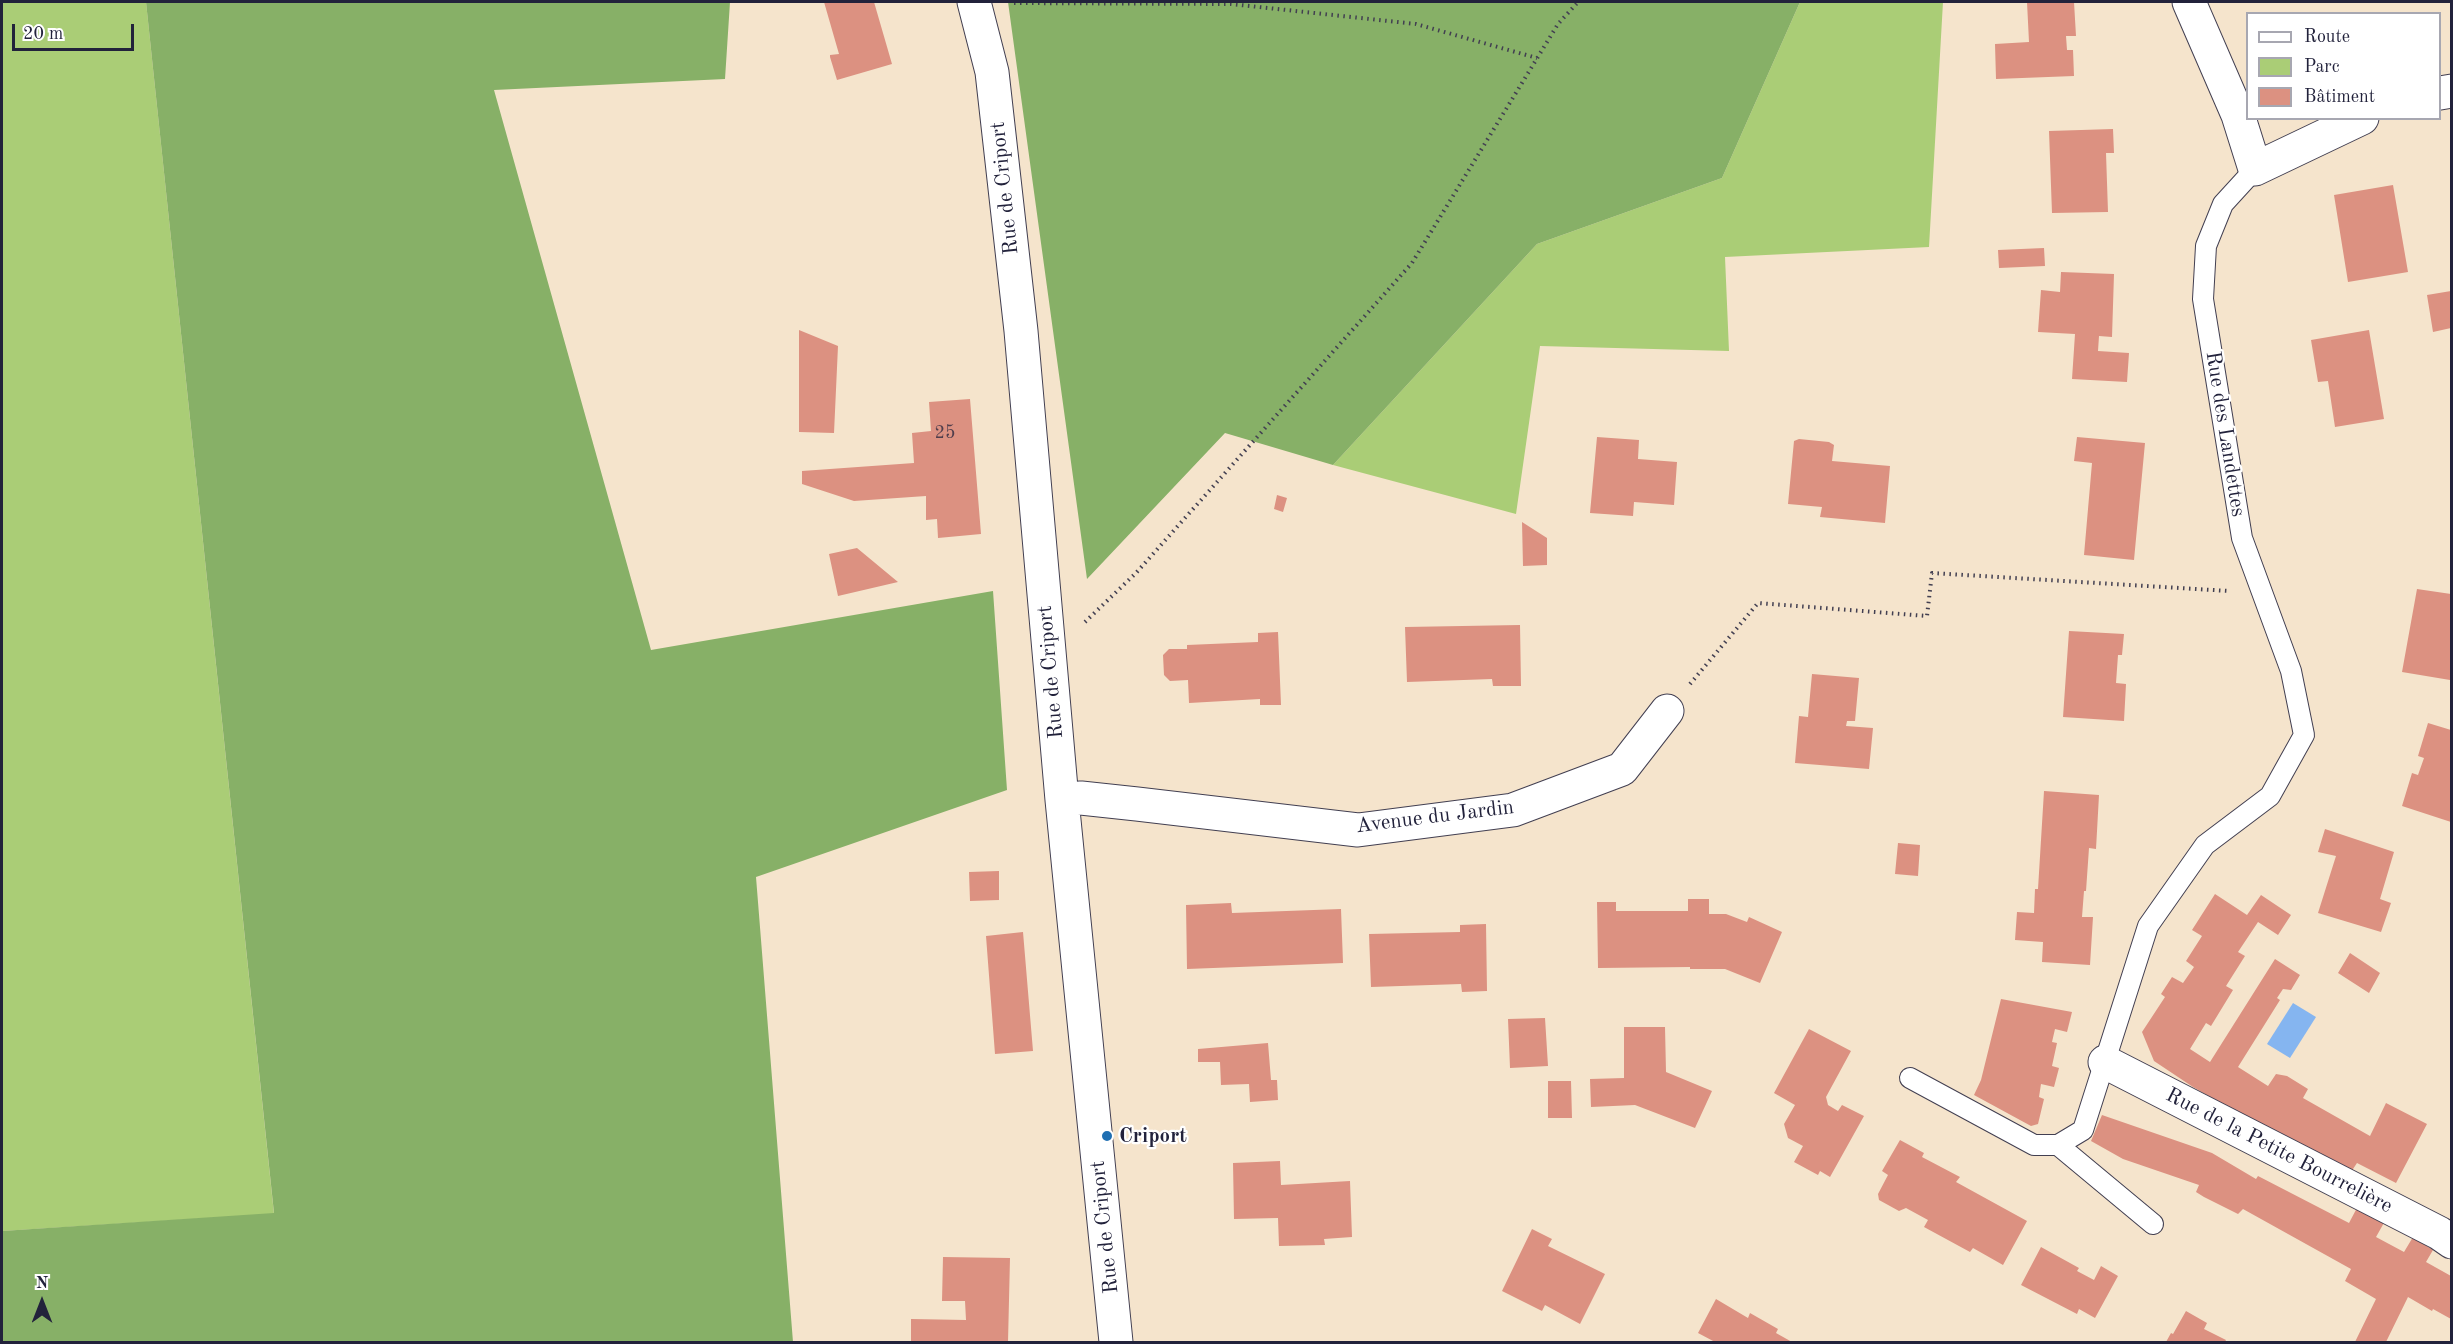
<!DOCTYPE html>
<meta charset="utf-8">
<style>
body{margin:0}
#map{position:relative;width:2453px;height:1344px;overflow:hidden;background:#f5e4cc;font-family:"Old Standard TT",serif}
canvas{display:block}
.frame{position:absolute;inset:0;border:3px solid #22223b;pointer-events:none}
.legend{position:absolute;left:2246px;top:12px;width:195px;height:108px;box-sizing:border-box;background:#fff;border:2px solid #a7a7b1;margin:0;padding:8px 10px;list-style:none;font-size:18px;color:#22223b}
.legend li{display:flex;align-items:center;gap:12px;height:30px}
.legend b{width:30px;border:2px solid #a7a7b1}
.north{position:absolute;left:12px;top:1272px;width:60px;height:60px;-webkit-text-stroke:4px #fff;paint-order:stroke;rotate:0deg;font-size:16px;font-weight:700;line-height:24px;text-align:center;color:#22223b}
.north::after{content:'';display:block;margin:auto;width:21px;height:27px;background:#22223b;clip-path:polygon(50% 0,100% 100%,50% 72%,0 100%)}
.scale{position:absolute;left:12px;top:24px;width:122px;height:27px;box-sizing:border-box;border:3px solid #22223b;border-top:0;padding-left:8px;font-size:18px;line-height:21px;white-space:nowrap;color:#22223b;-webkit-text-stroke:4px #fff;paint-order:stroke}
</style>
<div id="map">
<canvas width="2453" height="1344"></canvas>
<div class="frame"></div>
<ul class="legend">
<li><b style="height:8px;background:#fff"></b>Route</li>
<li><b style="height:16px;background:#aacd76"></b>Parc</li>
<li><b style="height:16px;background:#dc9181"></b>Bâtiment</li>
</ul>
<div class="north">N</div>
<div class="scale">20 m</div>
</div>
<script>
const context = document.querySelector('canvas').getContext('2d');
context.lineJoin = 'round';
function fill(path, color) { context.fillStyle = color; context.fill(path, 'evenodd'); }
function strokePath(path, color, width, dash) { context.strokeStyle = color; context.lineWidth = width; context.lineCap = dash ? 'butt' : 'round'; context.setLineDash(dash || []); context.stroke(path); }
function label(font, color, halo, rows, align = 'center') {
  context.font = font + ' "Old Standard TT",serif'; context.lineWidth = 4.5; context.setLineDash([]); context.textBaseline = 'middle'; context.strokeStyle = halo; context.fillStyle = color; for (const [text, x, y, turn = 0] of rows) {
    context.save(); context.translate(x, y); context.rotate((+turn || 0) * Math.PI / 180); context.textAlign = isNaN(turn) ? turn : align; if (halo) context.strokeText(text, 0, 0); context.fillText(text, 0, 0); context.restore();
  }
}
const green = new Path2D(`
 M2,2H146L274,1214L2,1231Z
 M1800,2H1943L1929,247L1725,257L1729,351L1540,346L1516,514L1333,465L1537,244L1722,178Z`);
const forest = new Path2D(`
 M146,2H730L725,79L494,90L651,650L993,591L1007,790L756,877L793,1342H2V1231L274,1213Z
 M1008,2H1800L1722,178L1537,244L1333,465L1225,433L1087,579Z`);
const water = new Path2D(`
 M2293,1003L2316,1017L2290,1058L2267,1044Z`);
const building = new Path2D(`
 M824,2H874L892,64L837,80L830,57V55L839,54Z
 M2027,2H2074L2076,36H2066L2067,50H2073L2074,76L1996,79L1995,44L2029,42Z
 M2113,129L2114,153H2106L2108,212L2052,213L2049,131Z
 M2393,185L2408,272L2348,282L2334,195Z
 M2044,248L2045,266L1999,268L1998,250Z
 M2061,272L2114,274L2112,337L2099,336L2098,351L2129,353L2127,382L2072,379L2075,334L2038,332L2041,290L2060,292Z
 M2451,291V328L2433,332L2427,295Z
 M799,330L838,346L834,433L799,432Z
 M2369,330L2384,419L2335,427L2328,381L2318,382L2311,340Z
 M970,399L981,534L938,538L937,519L926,520V496L854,501L802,484V471L914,463L912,433L931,431L929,402Z
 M1597,437L1639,440L1638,459L1677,462L1674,505L1634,502L1633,516L1590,513Z
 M2077,437L2145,443L2134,560L2084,555L2092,463L2074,461Z
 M1799,439L1829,442L1834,445L1832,461L1890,466L1885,523L1820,517L1822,507L1788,504L1794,441Z
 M1277,495L1287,498L1283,512L1274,509Z
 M1522,522L1547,538V565L1523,566Z
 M857,548L898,582L838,596L829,554Z
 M2417,589L2451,594L2450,680L2402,672Z
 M1520,625L1521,686H1493L1492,679L1407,682L1405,627Z
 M2069,631L2124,634L2122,655H2118L2116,683L2126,684L2124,721L2063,717Z
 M1278,632L1281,705H1260V699L1189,703L1188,680L1170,681L1164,675L1163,655L1169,649H1187V645L1258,642V633Z
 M1812,674L1859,678L1855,721H1847L1846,726L1873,728L1869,769L1795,763L1799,716L1808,717Z
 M2428,723L2451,730V822L2402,806L2412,773L2418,775L2424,758L2418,756Z
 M2044,791L2099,795L2096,849L2089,848L2086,891H2084L2082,917H2093L2090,965L2042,962L2043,942L2015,940L2017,912L2034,913L2035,889H2038Z
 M2325,829L2394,852L2380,899L2391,903L2381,932L2318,913L2336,856L2318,852Z
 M1898,843L1920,845L1918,876L1895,874Z
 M999,871V900L970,901L969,872Z
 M2215,894L2247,915L2261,895L2291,915L2278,935L2258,922L2238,952L2245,956L2226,986L2233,990L2211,1026L2206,1023L2190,1049L2210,1062L2275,959L2300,975L2291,990L2283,989L2277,998L2280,1000L2238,1067L2268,1086L2276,1074L2287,1076L2308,1089L2303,1098L2370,1136L2386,1103L2427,1124L2396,1183L2357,1163L2351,1172L2278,1136L2193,1087L2154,1061L2142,1032L2165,997L2161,994L2172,977L2183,983L2194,967L2186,961L2202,936L2192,930Z
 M1688,899H1709V914H1726L1747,922L1749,917L1782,932L1760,983L1725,969H1690V967L1598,968L1597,902H1616V911H1688Z
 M1231,903L1232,913L1341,909L1343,963L1187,969L1186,905Z
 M1486,924L1487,991L1462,992L1461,984L1371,987L1369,934L1460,932V925Z
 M1023,932L1033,1051L995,1054L986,936Z
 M2350,953L2380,973L2369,993L2338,973Z
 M2001,999L2072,1012L2067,1032L2055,1029L2052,1042L2057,1043L2052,1066L2059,1068L2054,1087L2041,1084L2039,1097L2044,1099L2038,1124L2031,1126L1974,1095L1981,1080Z
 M1545,1018L1548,1066L1510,1068L1508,1019Z
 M1624,1027H1665L1666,1072L1712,1091L1695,1128L1635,1105L1591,1107L1590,1079L1624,1078Z
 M1809,1029L1851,1051L1826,1097L1828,1105L1838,1111L1842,1105L1864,1116L1830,1177L1820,1171L1818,1175L1794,1162L1803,1146L1788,1138L1784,1124L1795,1105L1774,1093Z
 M1268,1043L1271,1080H1277L1278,1100L1250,1102L1249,1084L1221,1085L1220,1062H1198V1049Z
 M1548,1081H1571L1572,1118H1548Z
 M2102,1115L2212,1153L2256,1179L2258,1176L2349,1223L2358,1206L2385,1221L2376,1237L2404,1252L2413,1237L2433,1250L2426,1262L2451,1276V1319L2433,1309L2432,1311L2408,1297L2386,1342H2355L2376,1299L2345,1281L2351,1269L2243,1209L2238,1214L2204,1197L2196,1192L2199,1185L2123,1159L2091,1141Z
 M1900,1140L1924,1153L1922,1157L1960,1177L1956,1182L2027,1221L2003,1265L1973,1248L1970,1252L1924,1227L1928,1220L1906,1208L1899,1211L1879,1200L1878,1194L1888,1175L1882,1171Z
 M1280,1161L1281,1185L1350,1181L1352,1237L1324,1239L1325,1245L1279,1246L1278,1218L1234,1219L1233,1163Z
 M1532,1229L1552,1239L1548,1246L1605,1274L1580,1324L1545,1305L1542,1311L1502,1291Z
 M2041,1247L2079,1268L2077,1271L2094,1280L2101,1266L2118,1276L2095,1318L2079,1309L2077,1314L2021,1285Z
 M943,1257L1010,1258L1008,1342H911V1319L966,1320L965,1301H942Z
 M1716,1299L1748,1318L1750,1313L1778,1329L1776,1333L1792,1342H1715L1698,1333Z
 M2186,1311L2207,1323L2204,1329L2226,1340L2225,1342H2166L2171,1333L2173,1334Z`);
const path = new Path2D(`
 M1014,3L1231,4L1416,24L1537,58
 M1085,622L1136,573L1412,263L1558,24L1578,2
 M1690,684L1758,603L1927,616L1932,573L2229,591`);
const lane = new Path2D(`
 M1910,1078L2034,1145H2058L2083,1130L2148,926L2205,845L2270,796L2304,735L2291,671L2242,538L2203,299L2206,246L2223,204L2255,169
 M2058,1145L2153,1224`);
const street = new Path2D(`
 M974,2L992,72L1021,331L1062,800L1116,1342
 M2189,2L2238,115L2255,169L2362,118
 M2440,93L2452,91
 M1062,800L1081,798L1137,804L1358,830L1513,810L1622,769L1667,711
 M2105,1062L2439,1233L2452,1242`);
const markers = [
 [1107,1136,6,"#1f6fb2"]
];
const numberNames = [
 ["25",945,433]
];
const streetNames = [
 ["Rue de Criport",1005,188,-96],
 ["Rue des Landettes",2225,434,81],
 ["Rue de Criport",1051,672,-95],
 ["Avenue du Jardin",1435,817,-7],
 ["Rue de la Petite Bourrelière",2279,1151,27],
 ["Rue de Criport",1105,1227,-96]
];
const poiNames = [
 ["Criport",1119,1136]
];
fill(green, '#aacd76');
fill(forest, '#87b067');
fill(water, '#85b5f0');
fill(building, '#dc9181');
strokePath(lane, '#423f51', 22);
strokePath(street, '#423f51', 35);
strokePath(path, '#423f51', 4, [1.5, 4.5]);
strokePath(lane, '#fff', 20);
strokePath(street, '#fff', 33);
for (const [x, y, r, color] of markers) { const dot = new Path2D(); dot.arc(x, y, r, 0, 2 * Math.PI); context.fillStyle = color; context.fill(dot); strokePath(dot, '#fff', 2); }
label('18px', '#503e4c', null, numberNames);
label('21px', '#22223b', '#fff', streetNames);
label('bold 21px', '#22223b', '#fff', poiNames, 'left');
</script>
